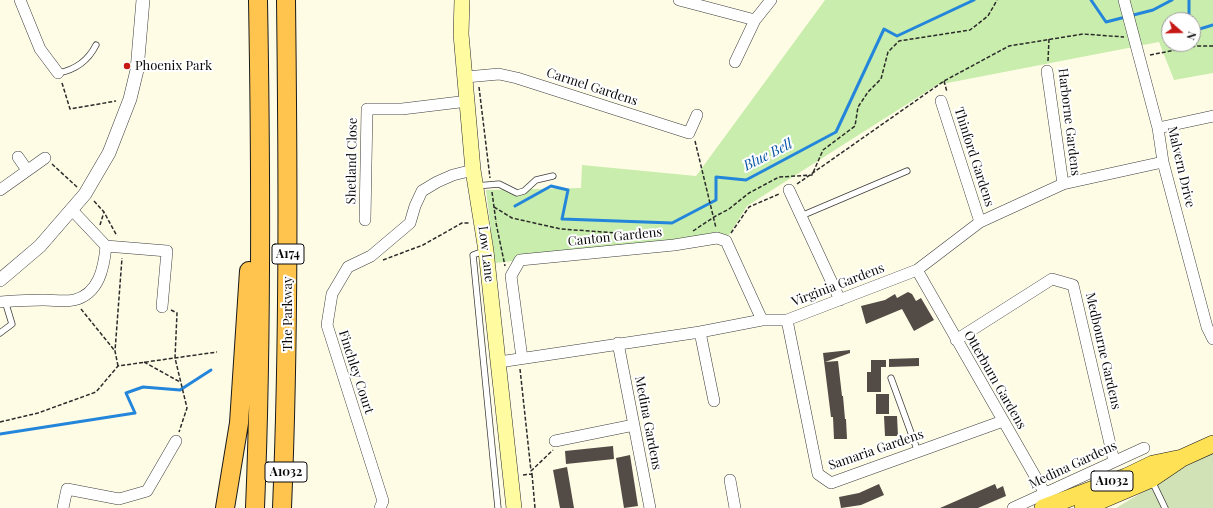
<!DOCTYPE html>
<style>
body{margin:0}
#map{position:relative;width:1213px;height:508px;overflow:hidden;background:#fffce6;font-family:"Playfair Display",serif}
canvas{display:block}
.north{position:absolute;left:1161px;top:12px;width:40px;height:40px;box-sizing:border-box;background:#fff;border:1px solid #9d9d9d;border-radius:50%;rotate:110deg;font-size:11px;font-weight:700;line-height:16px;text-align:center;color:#090909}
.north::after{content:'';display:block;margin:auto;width:14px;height:18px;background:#c61815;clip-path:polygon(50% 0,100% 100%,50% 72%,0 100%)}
</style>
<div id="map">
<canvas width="1213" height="508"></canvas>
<div class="north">N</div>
</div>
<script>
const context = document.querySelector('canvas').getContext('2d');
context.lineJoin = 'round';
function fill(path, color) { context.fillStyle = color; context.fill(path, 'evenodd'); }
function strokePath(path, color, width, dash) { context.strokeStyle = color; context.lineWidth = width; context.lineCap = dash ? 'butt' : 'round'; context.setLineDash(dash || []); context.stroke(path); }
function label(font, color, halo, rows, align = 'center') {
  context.font = font + ' "Playfair Display",serif'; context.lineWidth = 4; context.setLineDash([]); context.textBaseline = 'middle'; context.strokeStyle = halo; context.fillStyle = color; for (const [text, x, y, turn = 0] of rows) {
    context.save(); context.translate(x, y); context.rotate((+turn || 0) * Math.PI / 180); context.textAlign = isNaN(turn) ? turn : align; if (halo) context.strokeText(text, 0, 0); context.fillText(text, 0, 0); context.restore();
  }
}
const green = new Path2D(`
 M825,0H1213V73L1174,80L1159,42L937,85L747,206L729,235L713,234L675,243L495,263L486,190L581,188L582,165L696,176ZM1169,20H1193V44H1169Z`);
const cemetery = new Path2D(`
 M1213,450V508H1116Z`);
const stream = new Path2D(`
 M1091,0L1106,22L1153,10L1172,0
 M1189,20V0
 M1193,31L1213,25
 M515,206L551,186L568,190L562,219L672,223L716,200V177L746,180L836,132L884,29L897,36L974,0
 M0,434L135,413L126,393L143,387L180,390L211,370`);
const building = new Path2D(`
 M908,292L912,294L916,301L921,298L934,320L914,331L902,309L866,324L861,306L885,300L895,294L897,298Z
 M850,350V353L825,362L838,361L842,396H843L845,419H846L847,439H834L833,417H831L823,353Z
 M919,358V366L889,367V359Z
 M871,360H886V367H881V392H867V372H871Z
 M876,394H889V414H876Z
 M884,416H897L898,436H885Z
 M613,446L614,459L566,464L565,451Z
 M630,455L638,506L624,508L616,458Z
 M567,467L574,508H560L553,470Z
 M879,484L884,495L861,505L841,508L839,497L859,493Z
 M995,484L997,489L1003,486L1006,496L978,508H940Z`);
const path = new Path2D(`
 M1150,55L1196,46H1213
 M1048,61L1049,39
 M944,81L947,92
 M62,83L70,109L116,101
 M479,87L490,178
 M695,141L716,228
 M52,164L77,187
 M797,184L944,81L1009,46L1083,34L1124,37
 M492,192L496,222
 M94,201L104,212L117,236
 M494,207L512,218L561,229L631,234L645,237
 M496,223L505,266
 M100,225L104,212
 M693,231L714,217L729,209L749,193L779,177L812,175L823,150L855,126L858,107L868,92L881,79L888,52L899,41L970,30L988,16L997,0
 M731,233L749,207L779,194
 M383,260L423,245L462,223H469
 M81,309L115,351
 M171,310L177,313L175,358L187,408L179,432
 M144,362L180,382
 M118,366L115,351L122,258
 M520,369L531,471
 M0,422L38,413L96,392L118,366L217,352
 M532,474L535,508
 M523,475L532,474L531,471L553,450`);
const service = new Path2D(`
 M58,73C75,70 88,61 96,45
 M476,186L499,184L517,193L524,191L536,180L553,176
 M801,216L907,171
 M484,251L473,255L498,508
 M0,333L12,324L5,301
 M891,378L918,452
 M1152,481L1165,508`);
const minor = new Path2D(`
 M20,0L40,49L58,73
 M679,0L755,20
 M1124,0L1158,128L1163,162L1207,327L1213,339
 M735,62L755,20L771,0
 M1047,71L1063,184
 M466,77L499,74L517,78L689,133L697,115
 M941,101L980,222
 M1158,128L1213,116
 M18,157L27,170
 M0,190L45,158
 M789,190L840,300
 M365,220L367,109H402L468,101
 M106,246L167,251L162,307
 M917,270L1051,504
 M0,302C14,301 29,300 43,300C53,300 65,302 74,300C99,294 104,268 106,246L71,209
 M787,320L818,474L831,483L1003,421
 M700,332L714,401
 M956,340L1052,279L1073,285L1114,461
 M618,343L650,508
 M522,358L511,276L520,260L674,245L717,238L726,241L762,320
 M499,362L700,332L762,320H787L917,270L980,222L1063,184L1163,162
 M555,441L634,425
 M730,480L735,508
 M63,508L67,489L119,499L147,491L176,441
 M380,508L383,501L327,325L332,294L348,267L371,256L410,223L415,206L422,191L437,182L453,175L473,170
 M1013,508L1144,448`);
const tertiary = new Path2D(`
 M0,280L40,246L85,194L109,153L130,99L137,70L143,0`);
const secondary = new Path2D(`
 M462,0L461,34L473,170L486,251L514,508`);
const primary = new Path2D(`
 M1043,508L1126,477L1153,464L1182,458
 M1083,508L1151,479L1182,458L1213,444`);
const trunk = new Path2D(`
 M225,508L239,423L249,271
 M255,508C262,339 261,169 258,0
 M282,508C289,339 288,169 286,0`);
const markers = [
 [127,66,4,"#c61815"]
];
const shields = [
 [288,254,32],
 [286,472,42],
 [1112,481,42]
];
const shieldNames = [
 ["A174",288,254],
 ["A1032",286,472],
 ["A1032",1112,481]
];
const poiNames = [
 ["Phoenix Park",135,66]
];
const streetNames = [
 ["Carmel Gardens",592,87,18],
 ["Harborne Gardens",1069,122,83],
 ["Thinford Gardens",974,157,72],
 ["Shetland Close",352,161,-89],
 ["Malvern Drive",1181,167,77],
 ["Canton Gardens",615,237,-6],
 ["Low Lane",486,254,83],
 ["Virginia Gardens",838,285,-21],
 ["The Parkway",288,314,-90],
 ["Medbourne Gardens",1103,351,77],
 ["Finchley Court",356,372,72],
 ["Otterburn Gardens",995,380,60],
 ["Medina Gardens",648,423,79],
 ["Samaria Gardens",876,450,-19],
 ["Medina Gardens",1073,465,-25]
];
const waterNames = [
 ["Blue Bell",768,155,-27]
];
fill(green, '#c9edac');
fill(cemetery, '#d1e2b6');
strokePath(stream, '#2486db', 3);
fill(building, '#534b45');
strokePath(service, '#3c3c3c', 7);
strokePath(minor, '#3c3c3c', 12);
strokePath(tertiary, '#3c3c3c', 14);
strokePath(secondary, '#2b2b2b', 16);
strokePath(primary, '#1a1a1a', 18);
strokePath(trunk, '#1a1a1a', 20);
strokePath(path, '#2b2b2b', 1.5, [4, 2]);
strokePath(service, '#fff', 5.5);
strokePath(minor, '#fff', 11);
strokePath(tertiary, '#fff', 13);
strokePath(secondary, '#fffba1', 15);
strokePath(primary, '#ffe156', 17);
strokePath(trunk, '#ffc44d', 18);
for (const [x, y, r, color] of markers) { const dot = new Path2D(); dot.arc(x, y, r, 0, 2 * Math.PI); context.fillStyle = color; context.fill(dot); strokePath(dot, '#fff', 1.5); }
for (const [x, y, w] of shields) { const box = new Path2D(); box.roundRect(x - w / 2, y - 10, w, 20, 3); context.fillStyle = '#fff'; context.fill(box); strokePath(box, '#090909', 1); }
label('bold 12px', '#090909', null, shieldNames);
label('13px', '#090909', '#fff', poiNames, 'left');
label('13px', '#090909', '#fff', streetNames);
label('italic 14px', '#0857a5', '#fff', waterNames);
</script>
